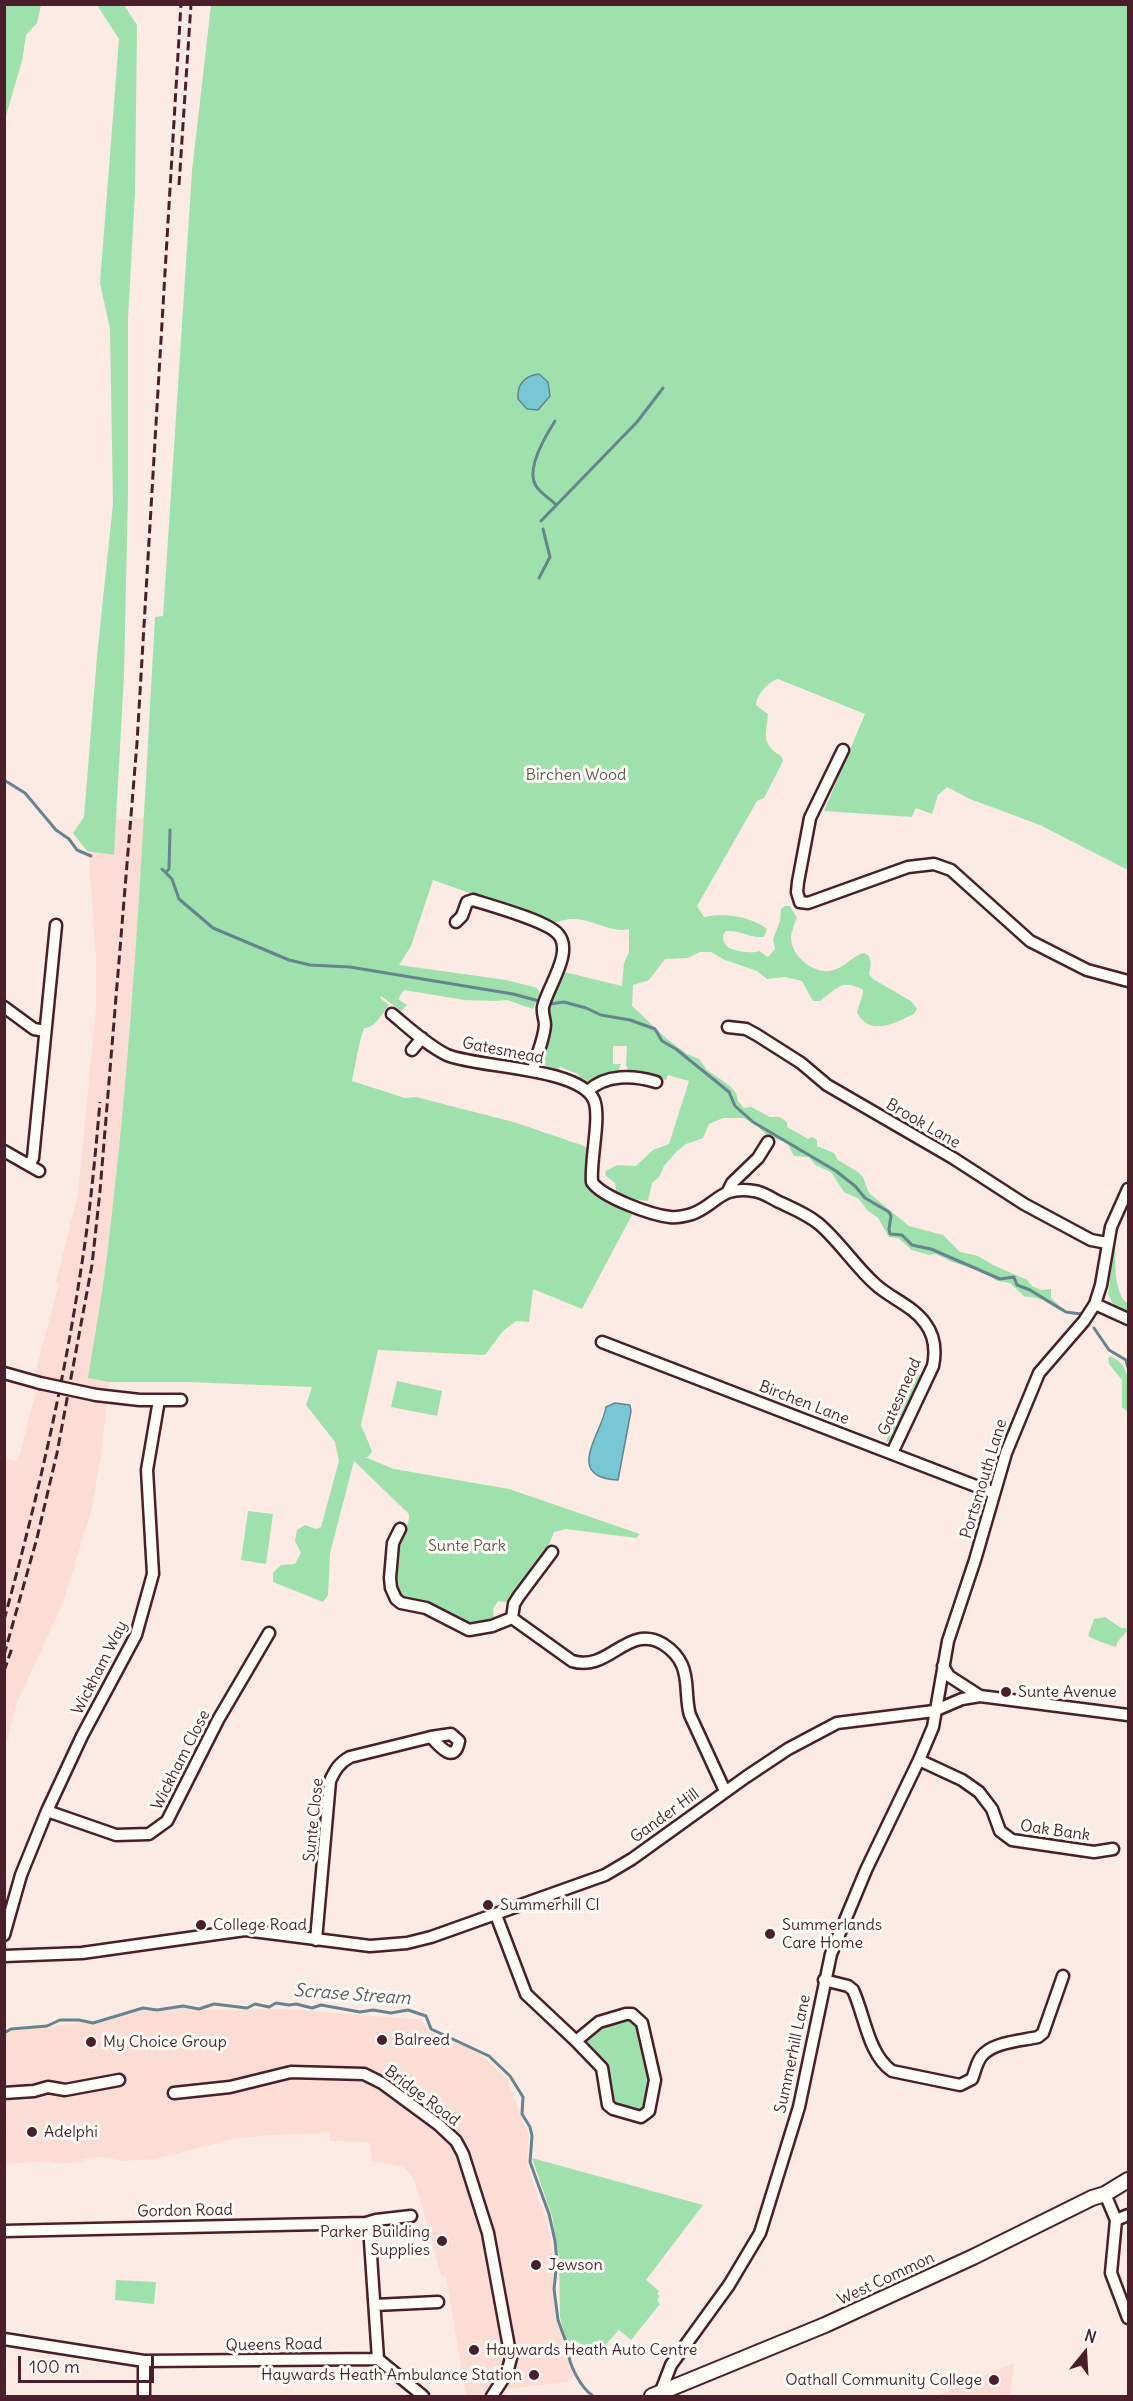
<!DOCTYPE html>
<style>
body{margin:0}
#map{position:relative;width:1133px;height:2401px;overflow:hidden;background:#fceae4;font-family:Delius,sans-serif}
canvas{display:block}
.frame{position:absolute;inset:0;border:6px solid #4a1f2b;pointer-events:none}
.north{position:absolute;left:1055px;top:2323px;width:60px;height:60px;-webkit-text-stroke:4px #fdfcf7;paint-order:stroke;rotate:18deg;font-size:16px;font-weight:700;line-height:24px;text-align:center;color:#4a1f2b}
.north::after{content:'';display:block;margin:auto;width:21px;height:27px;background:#4a1f2b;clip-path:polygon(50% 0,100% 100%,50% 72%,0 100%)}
.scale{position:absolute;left:18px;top:2356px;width:136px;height:27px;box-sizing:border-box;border:3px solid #4a1f2b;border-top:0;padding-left:8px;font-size:18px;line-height:21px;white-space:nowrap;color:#4a1f2b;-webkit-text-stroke:4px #fdfcf7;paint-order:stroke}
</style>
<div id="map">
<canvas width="1133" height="2401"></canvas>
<div class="frame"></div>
<div class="north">N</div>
<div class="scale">100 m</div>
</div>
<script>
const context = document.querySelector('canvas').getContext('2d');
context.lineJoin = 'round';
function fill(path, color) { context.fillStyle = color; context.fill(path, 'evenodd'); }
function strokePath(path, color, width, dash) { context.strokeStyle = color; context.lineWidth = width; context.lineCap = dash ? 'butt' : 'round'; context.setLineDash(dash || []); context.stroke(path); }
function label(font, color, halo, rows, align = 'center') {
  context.font = font + ' Delius,sans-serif'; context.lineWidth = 6; context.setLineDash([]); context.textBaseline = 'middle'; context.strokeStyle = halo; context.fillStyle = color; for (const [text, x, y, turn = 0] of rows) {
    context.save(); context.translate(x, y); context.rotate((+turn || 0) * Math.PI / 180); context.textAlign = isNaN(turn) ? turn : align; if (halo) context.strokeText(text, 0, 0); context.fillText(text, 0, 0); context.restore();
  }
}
const built = new Path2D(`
 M167,817L121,1282L101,1456L91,1512L62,1605L16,1705L5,1748V1465L6,1459L18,1461L37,1388L34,1377L59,1284L56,1282L78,1194L96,1008V959L89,860L93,821Z
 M184,2007L199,2010L286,2009L421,2020L429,2032L461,2043L481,2055L507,2079L528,2135L527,2164L550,2233L554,2260L552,2290L556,2319L574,2376L567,2382L509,2389L503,2396H466L446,2276L441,2275L418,2192L412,2176L403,2167L372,2161L370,2142L330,2141L329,2133L268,2135L233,2139L155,2159L120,2161L113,2158L98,2157L84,2159L83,2162L51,2164V2161L5,2164V2034L13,2031L86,2022L93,2025L141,2011H161Z
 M1014,2363L1010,2396H937Z`);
const green = new Path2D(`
 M5,5H41L37,23L26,35L22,61L5,119Z
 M97,5H124L137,25L135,192L128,318V492L124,676L114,855L87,851L73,833L84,817L97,656L113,504L110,329L100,283L119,39Z
 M211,5H1128V870L1040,825L970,799L947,787L938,795L932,814L916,808L912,817L824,811L865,714L778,679C768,682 757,694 756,705L768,714C766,736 761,744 781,756L783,761L764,798L757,801L697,906L704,917C724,913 750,916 767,929L764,937C750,938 740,930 726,931L723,935C723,940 725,946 729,948C735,951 754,954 759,951L768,957L775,949L773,939L780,921L781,909L785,906H790L797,918C794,924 792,930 791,937C791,956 812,973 830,971C844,969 851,956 864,953L869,956L871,964L869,974L873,979L911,1001L917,1009L914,1014C894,1023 871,1037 857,1013C858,1005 863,998 863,990C842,978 836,989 820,1001H813L802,981L785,977L767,979L757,971L725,960L711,952H700L688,958L665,959L649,980L633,985L632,1006L666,1038L687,1054L699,1059L707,1070L730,1086L736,1093L738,1101L744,1108L751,1107L770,1117H780L787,1122V1127L808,1139L812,1137L817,1140V1146L834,1153L838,1160L858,1172L863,1177L869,1193L909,1226L943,1235L960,1252L978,1256L993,1265L1027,1280L1032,1286L1041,1290L1051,1289V1298L1065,1311L1063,1312C1050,1306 1040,1295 1025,1297L1010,1283L997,1281L982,1271L952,1262L936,1254L929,1255L912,1250L898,1238L889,1237L878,1218L867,1210L859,1199L844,1192L831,1172L815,1165L809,1157L794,1156L787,1143L768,1136L757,1126L744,1118H723L709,1124L703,1138L686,1144L677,1151L664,1166L659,1177L652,1183L648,1201L634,1199L616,1191L615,1183L605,1175L606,1171L617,1165L636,1166L653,1150L669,1144L689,1081L668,1075L666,1080L629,1072L626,1065L627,1046H613V1064H621L617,1075L592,1084L580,1078L578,1074L560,1067L556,1070L546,1066L543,1062L550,1034L547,1006L564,972L622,986L624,963L629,952V929C612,934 591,918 573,919C567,919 560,921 554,923L433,880L411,946L399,965L506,980L537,988L540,993L533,1009L507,1000L496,1001L465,1000L404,990L398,999L407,1005L401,1011L381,996L380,998L389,1005C382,1013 376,1028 364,1028C358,1046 356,1062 352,1081L405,1098L416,1097L517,1123L584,1146L587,1148L586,1174L592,1191L618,1205L617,1207L633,1213L582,1309L533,1289L529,1322L516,1321L503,1331L485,1355L378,1350L361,1425L372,1451L368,1457H365L394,1469L509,1489L640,1534L636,1538L566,1529L554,1532C545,1560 522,1580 510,1607L506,1602L498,1601L493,1609L494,1621L472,1626L450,1614L422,1602L400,1597C392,1578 393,1556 402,1536C405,1528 410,1522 409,1514L354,1461L330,1553L328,1595L323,1602L273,1582V1573L281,1565L295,1564L301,1553L295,1541L297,1530L305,1525L316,1529L321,1527L339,1461L335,1442L306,1405L312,1387L188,1382H109L88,1378C95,1334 103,1291 108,1247C134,1038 143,827 155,617L163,616L192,171Z
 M1115,1239C1116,1258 1112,1292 1128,1304V1314L1114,1306L1108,1294Z
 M1110,1356C1133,1365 1129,1391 1128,1412L1122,1407V1380L1109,1364L1108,1359Z
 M912,1372L922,1376L890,1441L886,1442Z
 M397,1381L442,1391L437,1416L391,1407Z
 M248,1511L273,1514L266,1564L241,1560Z
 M1105,1617L1121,1628H1126L1127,1631L1118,1641L1116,1647C1111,1646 1093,1639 1088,1636L1094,1619Z
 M628,2017L637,2022L652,2082L648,2107L640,2113L611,2104L607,2069L584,2045L583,2040L599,2025Z
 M532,2158L703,2205L646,2280L659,2291L657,2294L660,2296L657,2300L660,2304L631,2340L619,2330L595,2356L577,2341L569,2350L560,2317L559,2257L552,2216Z
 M116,2280L156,2282L154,2304L115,2300Z`);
const water = new Path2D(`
 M539,374L548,382L550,396L538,410L527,409L518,399C517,384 524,376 539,374Z
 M615,1403L630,1405L631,1411L618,1480C563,1477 602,1434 606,1407Z`);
const stream = new Path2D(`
 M555,421C546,435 525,469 536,486C541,494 550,498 556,505
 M541,521L637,422L663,388
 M539,578L550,557L543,529
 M4,780L25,793L56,830L69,839L77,850L91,856
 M162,869L172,879L179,899L213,928L289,960L310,965L350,967L513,994L550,1004L564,1002L586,1008L601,1015L630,1020L655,1029L662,1041L676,1049L729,1092L735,1106L753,1122L836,1171L855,1186L865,1198L889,1212L891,1216L889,1229L890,1234L902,1235L912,1245L931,1249L1000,1279L1014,1277L1017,1285L1030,1290L1066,1312L1081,1314
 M166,872L169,869L170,830
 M1094,1328L1109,1350L1126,1360L1128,1368
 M4,2033L11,2029L47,2026L60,2020H79L93,2023L143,2008L157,2010L183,2006L199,2009L214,2004L247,2008L255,2004L269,2007L276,2003L289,2005L296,2004L312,2008L321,2005L360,2012L373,2010L391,2013L408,2010L426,2016L431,2029L489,2056L510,2076L523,2097L522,2114L530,2127L532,2136L530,2162L549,2214L555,2241L557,2261L554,2289L558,2320L566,2342
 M568,2349C568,2364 581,2388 593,2396`);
const minor = new Path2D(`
 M843,750L810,818L798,882L797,892L800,902L808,903L908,867L934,864L951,870L1030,941L1087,970L1128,981
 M456,922L462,916L467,902L473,900C492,906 547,921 558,934C574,952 548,986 543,1007C542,1014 545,1019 545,1025C544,1040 536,1056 533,1070
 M4,1007L34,1029L45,1031
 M392,1014C409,1028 427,1045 447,1055C478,1068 579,1067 594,1100C601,1117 590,1160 592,1182C602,1197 651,1215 670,1217C677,1218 685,1216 692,1214C717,1205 720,1185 754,1191C763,1192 771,1198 779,1202C792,1208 807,1214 819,1224C839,1241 855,1266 875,1284C890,1298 913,1306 925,1323C935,1336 936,1351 933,1366L892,1453
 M728,1027L746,1029L757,1035L801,1063L827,1085L953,1158L1024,1204L1091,1240L1107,1243
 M412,1050L422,1038
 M588,1091C606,1074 633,1075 656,1082
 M4,1151L39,1171
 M29,1165L33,1158L56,925
 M728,1191L732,1183L758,1158L768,1142
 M1095,1304L1128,1319
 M602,1342L994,1493
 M4,1373L40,1383
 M96,1395L140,1400H181
 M400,1529L393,1543L390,1578L391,1588L396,1599L401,1603L426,1608L469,1630L492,1626L512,1618L514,1604L519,1596L552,1552
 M512,1618L572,1661C609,1673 627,1623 663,1644C671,1649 678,1656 682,1665C689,1680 685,1699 690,1715L725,1791
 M943,1666L949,1676L980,1696
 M451,1734L459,1741C455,1765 439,1746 431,1737Z
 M919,1760L962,1780L979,1792L992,1809L1000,1831L1012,1840L1094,1852L1113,1849
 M47,1811L116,1835L149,1834L167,1821L218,1720L269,1633
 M496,1915L526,1994L576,2041
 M4,1935L21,1875L47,1811L82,1736L136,1635L153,1574L147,1470L159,1400
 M316,1940L330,1781C335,1770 339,1763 350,1757L431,1737
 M4,1956L82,1953L245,1930L370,1946L407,1943L431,1937L605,1875L632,1859L746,1777L788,1749L837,1723L934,1711L962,1699L980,1696L1128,1715
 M824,1980L848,1986L853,1990C865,2016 868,2054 892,2071L960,2085L972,2079C975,2072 976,2064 981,2057C992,2042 1020,2041 1038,2037L1043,2033L1063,1976
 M626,2014H632L642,2023L655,2080L649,2111L641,2117L613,2109L608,2105L602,2068L576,2041L599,2022Z
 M4,2093L34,2091L48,2087L65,2090L119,2080
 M174,2093L230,2087L291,2072L364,2074L382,2083L439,2125L456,2141L463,2154L488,2233L511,2358L507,2373L492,2396
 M1105,2194L1116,2220L1111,2273L1128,2318
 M1116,2220L1128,2215
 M366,2223L376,2220L411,2216
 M4,2231L366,2223L369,2226L378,2359
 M375,2305L438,2302
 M4,2339L144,2361L378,2359L423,2396
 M144,2361V2396
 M661,2391L671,2365L729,2285L760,2233L799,2107L831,1954L866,1870L919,1760L933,1727L948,1641L975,1560L1006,1453L1039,1373L1084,1321L1095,1304L1101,1285L1111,1227L1128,1189`);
const major = new Path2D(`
 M652,2396L825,2325L973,2257L1092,2198L1105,2194L1128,2180`);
const rail = new Path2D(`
 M179,185L191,4
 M4,1620C36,1504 63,1388 81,1269C90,1214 95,1158 100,1102
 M4,1655L37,1538L57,1453L92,1265L100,1191L137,743L181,4
 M4,1671L12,1648`);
const minorBridge = new Path2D(`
 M40,1383L96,1395`);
const markers = [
 [1006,1692,6,"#4a1f2b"],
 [488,1905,6,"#4a1f2b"],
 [201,1925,6,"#4a1f2b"],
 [770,1934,6,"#4a1f2b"],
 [382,2040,6,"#4a1f2b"],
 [91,2042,6,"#4a1f2b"],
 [32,2132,6,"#4a1f2b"],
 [442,2241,6,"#4a1f2b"],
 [536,2265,6,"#4a1f2b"],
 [474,2350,6,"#4a1f2b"],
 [534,2375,6,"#4a1f2b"],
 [994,2380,6,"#4a1f2b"]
];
const parkNames = [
 ["Birchen Wood",576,775],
 ["Sunte Park",467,1546]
];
const streetNames = [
 ["Gatesmead",503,1051,11],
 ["Brook Lane",923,1124,30],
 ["Gatesmead",900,1397,-66],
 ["Birchen Lane",804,1403,21],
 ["Portsmouth Lane",984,1479,-73],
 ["Wickham Way",100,1668,-63],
 ["Wickham Close",181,1760,-63],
 ["Gander Hill",665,1816,-36],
 ["Sunte Close",314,1820,-84],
 ["Oak Bank",1055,1831,8],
 ["Summerhill Lane",793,2054,-78],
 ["Bridge Road",422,2096,37],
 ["Gordon Road",185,2211,-1],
 ["West Common",886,2279,-25],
 ["Queens Road",274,2345,-1]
];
const poiNames = [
 ["Sunte Avenue",1018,1692],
 ["Summerhill Cl",500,1905],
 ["College Road",213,1925],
 ["Summerlands",782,1925],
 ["Care Home",782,1943],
 ["Balreed",394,2040],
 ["My Choice Group",103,2042],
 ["Adelphi",44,2132],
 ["Parker Building",430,2232,"right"],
 ["Supplies",430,2250,"right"],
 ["Jewson",548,2265],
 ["Haywards Heath Auto Centre",486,2350],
 ["Haywards Heath Ambulance Station",522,2375,"right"],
 ["Oathall Community College",982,2380,"right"]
];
const waterNames = [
 ["Scrase Stream",352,1995,4]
];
fill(built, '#fcddd6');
fill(green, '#9fe1ac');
fill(water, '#77c8d2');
strokePath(water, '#65848f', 1.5);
strokePath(stream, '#65848f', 3);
strokePath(minor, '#4a1f2b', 15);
strokePath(major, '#4a1f2b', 18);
strokePath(minor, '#fdfcf7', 10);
strokePath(major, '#fdfcf7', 14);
strokePath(rail, '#4a1f2b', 3, [9, 4.5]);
strokePath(minorBridge, '#4a1f2b', 15, []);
strokePath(minorBridge, '#fdfcf7', 10);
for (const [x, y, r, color] of markers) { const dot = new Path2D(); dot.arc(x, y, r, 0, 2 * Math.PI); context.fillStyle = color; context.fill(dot); strokePath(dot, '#fdfcf7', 2); }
label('16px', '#645952', '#fdfcf7', parkNames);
label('16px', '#4a1f2b', '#fdfcf7', streetNames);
label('16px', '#4a1f2b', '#fdfcf7', poiNames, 'left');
label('italic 18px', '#5a5a65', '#fdfcf7', waterNames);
</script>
